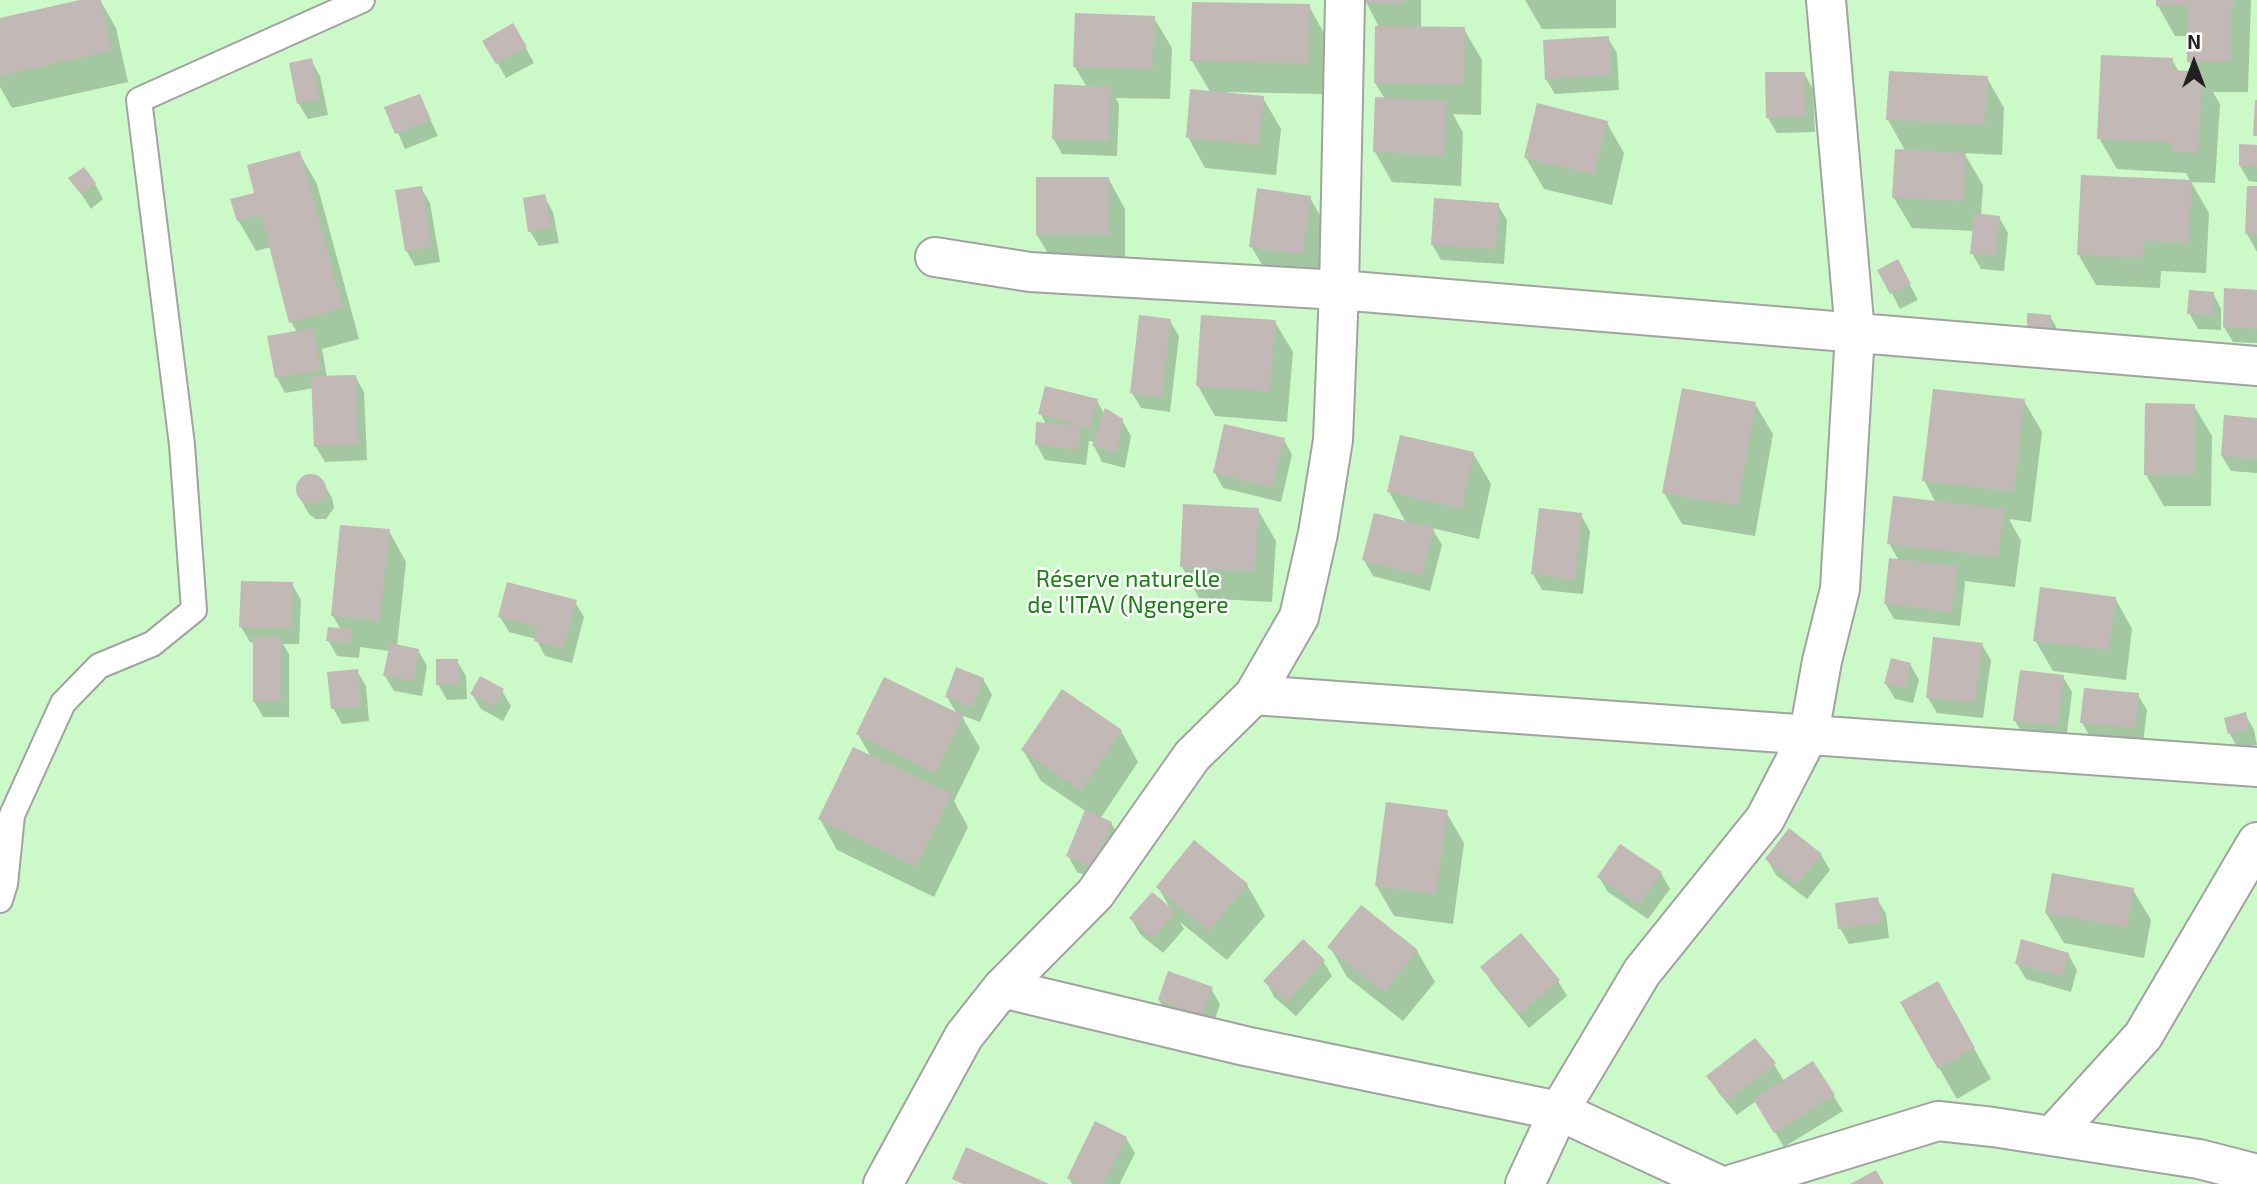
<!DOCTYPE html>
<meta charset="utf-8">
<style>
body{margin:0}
#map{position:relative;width:2257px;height:1184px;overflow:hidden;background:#f1ede8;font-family:"Exo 2",sans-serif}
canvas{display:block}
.north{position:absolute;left:2159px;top:28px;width:70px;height:70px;-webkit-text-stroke:5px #fff;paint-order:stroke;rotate:0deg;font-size:19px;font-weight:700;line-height:28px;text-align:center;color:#212121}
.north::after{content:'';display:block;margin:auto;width:24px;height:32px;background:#212121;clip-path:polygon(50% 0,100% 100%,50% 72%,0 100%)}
</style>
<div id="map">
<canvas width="2257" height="1184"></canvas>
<div class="north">N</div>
</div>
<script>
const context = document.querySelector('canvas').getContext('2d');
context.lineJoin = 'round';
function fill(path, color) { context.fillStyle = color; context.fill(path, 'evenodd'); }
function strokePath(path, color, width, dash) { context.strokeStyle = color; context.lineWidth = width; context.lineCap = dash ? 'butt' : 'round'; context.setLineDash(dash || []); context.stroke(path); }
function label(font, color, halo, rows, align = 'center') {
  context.font = font + ' "Exo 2",sans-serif'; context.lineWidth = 5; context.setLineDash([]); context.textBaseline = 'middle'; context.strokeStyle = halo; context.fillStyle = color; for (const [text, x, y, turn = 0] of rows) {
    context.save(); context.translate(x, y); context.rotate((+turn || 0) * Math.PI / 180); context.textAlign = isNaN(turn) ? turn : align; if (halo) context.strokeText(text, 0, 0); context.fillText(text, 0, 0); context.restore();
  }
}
const park = new Path2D(`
 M0,0H2257V1184H0Z`);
const shadow = new Path2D(`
 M88,0H100L116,28L128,82L12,108L0,87V20Z
 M1365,0H1421V28L1464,29L1482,60L1481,115L1453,114L1463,133L1461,186L1392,182L1375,152L1385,99L1375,83L1379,27Z
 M1525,0H1616V28L1542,29Z
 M2158,0H2251L2248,92H2213L2220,104L2215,183L2191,182L2209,213L2206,273L2161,271L2160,288L2096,285L2078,254L2191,182L2186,173L2117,169L2099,138L2172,60L2179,72L2195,73L2189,61V36H2175L2158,6Z
 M1309,6L1326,37L1325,94L1226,92V94L1263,98L1281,129L1276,175L1205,168L1188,137L1211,93L1192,61Z
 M1154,18L1172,48L1170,99L1116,98L1119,104L1117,156L1062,154L1053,138L1087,87L1075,67Z
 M513,25L534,63L506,78L485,41Z
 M1608,38L1617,53L1619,90L1555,94L1546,79Z
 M311,60L320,76L328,115L308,119L299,104Z
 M1804,73L1813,89L1815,132L1777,133L1768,118Z
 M1987,78L2004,108L2002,155L1964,153L1983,185L1981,215L1999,217L2008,233L2004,271L1981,269L1972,253L1974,231L1912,228L1894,198L1906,152L1888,120Z
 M419,96L438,136L405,149L387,108Z
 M1607,123L1624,153L1612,205L1544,189L1526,158Z
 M2257,147V182L2249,181L2240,166Z
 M299,153L317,184L359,339L322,349L327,378L355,376L364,392L367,460L325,462L316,447L314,388L285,393L277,378L297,332L291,322L271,247L256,251L238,220L257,194Z
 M71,178L95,184L103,199L91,209Z
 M1108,178L1125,209V265H1055L1037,235Z
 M421,188L430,203L440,262L415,266L406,250Z
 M2257,188V252L2247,234Z
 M544,196L553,212L559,243L539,246L530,231Z
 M1310,198L1328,229L1320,284L1269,277L1251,246Z
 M1498,205L1507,220L1504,264L1441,260L1432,244Z
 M1897,261L1918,300L1900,309L1880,270Z
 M2257,292V343L2233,342L2224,327Z
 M2213,293L2221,309V330L2198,329L2189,313Z
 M2029,315L2050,316L2059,332L2058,347Z
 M1170,321L1179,336L1170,412L1141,408L1132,393Z
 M1275,322L1293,352L1287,422L1215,416L1198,386Z
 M1097,401L1105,415L1122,420L1131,436L1125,468L1102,462L1094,446L1095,442L1089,441L1086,465L1045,460L1037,445L1046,424L1040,413Z
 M2024,401L2042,432L2031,522L2009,519L2021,541L2015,587L1964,581L1965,584L1960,626L1894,619L1885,603L1899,561L1889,543L1936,503L1924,480Z
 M1755,404L1773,434L1755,536L1682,524L1664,493Z
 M2147,405L2194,406L2212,436L2211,506H2164L2146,475Z
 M2257,420V473L2231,471L2222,456Z
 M1284,440L1292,455L1281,502L1223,488L1215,473Z
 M1473,453L1491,484L1479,539L1432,528L1442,545L1430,591L1373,576L1364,560L1407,524L1389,492Z
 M310,476L323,482L332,498L334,508L326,519H316L309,514L300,498L297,486L302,479Z
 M1258,510L1276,541L1272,602L1199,598L1182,567Z
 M1581,515L1590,531L1583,594L1542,590L1533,574Z
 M389,531L406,562L397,647L418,650L427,666L422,696L394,691L385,676L390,651L360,647L359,658L337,656L328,640L341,630L333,616Z
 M292,584L301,600L299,644H283L289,654V717H263L254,701V643L250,642L241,627Z
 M2115,598L2132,629L2126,680L2053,671L2035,640Z
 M575,602L584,617L572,663L545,656L536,639L509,632L500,617Z
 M1982,645L1991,660L1983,718L1937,713L1928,698Z
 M457,661L466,676L467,699L447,700L438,684Z
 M1910,664L1919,680L1913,703L1895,699L1886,684Z
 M357,671L366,686L369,721L342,724L333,708Z
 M2063,677L2072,692L2066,741L2024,736L2015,721Z
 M983,679L992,695L980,722L961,715L980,748L954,801L968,827L934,897L837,850L820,819L871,757L858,734L957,714L947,697Z
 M502,691L511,706L503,721L481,709L472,694Z
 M2138,695L2147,710L2143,743L2091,738L2082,723Z
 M2245,714L2254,730L2257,745L2238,749L2230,734L2226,719Z
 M1121,731L1138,762L1100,819L1111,823L1120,839L1101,882L1077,872L1068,856L1087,812L1041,781L1023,750Z
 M1446,812L1464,843L1453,924L1394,916L1376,885Z
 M1821,855L1830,870L1807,899L1776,875L1767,859Z
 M1661,873L1670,889L1648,919L1608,892L1599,877Z
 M1247,885L1265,916L1227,960L1180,922L1184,929L1163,953L1140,934L1131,918L1170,908L1158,887Z
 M2133,890L2151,920L2144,958L2064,943L2046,913Z
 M1877,899L1886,914L1889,938L1849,944L1840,928Z
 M1330,947L1417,951L1435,982L1403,1021L1347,977Z
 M2068,954L2077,970L2071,992L2026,979L2017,964Z
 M1323,961L1332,976L1296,1016L1274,997L1266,981Z
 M1483,967L1558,981L1567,996L1529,1028L1492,983Z
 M1211,989L1220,1004L1211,1031L1168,1016L1159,1000Z
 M1902,1003L1955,1014L1991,1079L1957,1099Z
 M1813,1063L1843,1111L1784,1147L1756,1101L1737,1115L1718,1092L1709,1077L1774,1064L1784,1081Z
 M1126,1138L1135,1153L1120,1183L1121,1184H1072L1069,1178Z`);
const building = new Path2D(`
 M80,0H101L112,51L0,76V18Z
 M1363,0H1405V3H1363Z
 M2156,0H2234V7H2231V62H2187V6H2156Z
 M1192,2L1310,4L1309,64L1190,61Z
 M1075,13L1155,16L1153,69L1073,67Z
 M513,23L527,47L496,64L482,41Z
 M1375,26L1465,27L1464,85L1374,83Z
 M1609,36L1611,75L1545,80L1543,40Z
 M2101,55L2173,58V70L2203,72L2198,153L2172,152V143L2097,139Z
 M312,58L320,100L297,104L289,63Z
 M1889,71L1988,76L1985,125L1886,120Z
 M1765,72H1805L1807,117L1766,118Z
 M1054,84L1111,87L1109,141L1052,139Z
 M1190,89L1264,96L1259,145L1186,138Z
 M420,94L431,120L395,134L384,107Z
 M1375,97L1447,101L1444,156L1373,152Z
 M2255,100H2257V136H2253Z
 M1537,103L1608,121L1594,175L1524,158Z
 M2239,144L2257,145V167L2239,166Z
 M1895,149L1966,153L1964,201L1892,198Z
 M300,151L343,308L289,323L261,215L237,221L230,199L254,193L247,165Z
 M84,167L96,183L81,194L68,178Z
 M2081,175L2192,180L2189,243L2144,241L2143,258L2077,255Z
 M1036,177H1109V235H1036Z
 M422,186L432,247L405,251L395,190Z
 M2247,186H2257V235L2245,234Z
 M1257,188L1311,196L1303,255L1249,247Z
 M545,194L552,228L528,232L523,198Z
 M1434,198L1499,203L1496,249L1431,245Z
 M1974,213L2000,216L1996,256L1970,254Z
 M1898,259L1911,284L1890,294L1877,270Z
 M2224,288L2257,290V329L2223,327Z
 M2189,290L2214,292L2213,315L2187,314Z
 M2027,313L2051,315L2050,332L2027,331Z
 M1139,315L1171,319L1162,398L1130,393Z
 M1201,315L1276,320L1270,392L1196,386Z
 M313,328L321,370L275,378L267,336Z
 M356,375L359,445L314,447L311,376Z
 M1045,386L1098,399L1090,428L1038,414Z
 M1682,388L1756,402L1738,506L1662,493Z
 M1933,389L2025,399L2014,492L1922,481Z
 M2145,403L2195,404L2194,475H2144Z
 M1105,408L1123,419L1117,453L1092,446Z
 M2224,415L2257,418V459L2221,456Z
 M1036,422L1081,426L1078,450L1035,445Z
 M1224,424L1285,438L1272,488L1213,473Z
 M1400,435L1474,452L1462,509L1387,492Z
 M296 489a15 15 0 1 1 30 0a15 15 0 1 1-30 0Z
 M1893,496L2005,509L1998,557L1887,544Z
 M1183,504L1259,508L1255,572L1180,567Z
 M1539,508L1582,513L1575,580L1531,574Z
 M1374,513L1434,528L1422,576L1362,560Z
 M340,525L390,529L380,621L331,616Z
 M1889,558L1957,566L1952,612L1884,604Z
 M241,581L293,582L291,629L239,627Z
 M507,582L577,600L563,649L534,641L537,627L498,617Z
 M2040,587L2116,597L2109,650L2033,641Z
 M328,627L352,629L351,643L326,641Z
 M253,637H281V702H253Z
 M1933,637L1983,643L1975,703L1926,698Z
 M390,643L419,649L414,681L383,676Z
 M1891,658L1911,663L1905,688L1884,684Z
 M436,659H458L459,684L436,685Z
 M956,667L984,678L972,708L945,697Z
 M358,669L361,706L331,709L327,672Z
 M2020,670L2064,675L2058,726L2013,721Z
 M480,676L504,689L494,707L470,694Z
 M884,677L964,716L935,773L856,734Z
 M2084,688L2139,693L2135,728L2080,723Z
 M1062,689L1122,730L1081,791L1021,750Z
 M2246,712L2249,729L2228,734L2224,718Z
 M853,747L952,794L916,867L818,819Z
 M1386,802L1448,810L1436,894L1375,886Z
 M1085,810L1112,822L1093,868L1066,856Z
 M1789,828L1822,854L1797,885L1765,859Z
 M1194,840L1248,884L1209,931L1156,887Z
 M1620,844L1662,872L1639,905L1597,877Z
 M2052,873L2134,888L2127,928L2045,913Z
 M1152,892L1176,912L1153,939L1129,918Z
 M1878,897L1882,923L1838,929L1835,903Z
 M1361,905L1418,950L1384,992L1327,947Z
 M1521,933L1560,980L1520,1014L1480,967Z
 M1303,939L1325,960L1287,1002L1263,981Z
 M2021,939L2069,953L2062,977L2015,964Z
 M1168,971L1213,987L1202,1016L1158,1000Z
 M1938,981L1975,1048L1938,1069L1900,1002Z
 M1755,1038L1776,1063L1727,1101L1706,1076Z
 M1813,1061L1835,1095L1774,1133L1753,1099Z
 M1095,1121L1127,1137L1103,1184H1078L1067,1178Z
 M966,1147L1049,1184H963L952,1179Z
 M1876,1170L1884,1184H1850Z`);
const lane = new Path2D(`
 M0,900L5,884L12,815L63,703L99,666L152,644L194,610L182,445L139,100L362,0`);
const street = new Path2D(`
 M935,257L1030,272L1339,290L2257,366
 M1254,695L2257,767
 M1002,988L1245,1046L1559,1111L1717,1184
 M2052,1136L2143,1036L2257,842
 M883,1184L964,1036L1002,988L1095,894L1192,756L1254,695L1299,617L1318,533L1333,440L1339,290L1345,0
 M1525,1184L1559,1111L1642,972L1765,819L1809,734L1822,661L1840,589L1855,333L1826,0
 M1733,1184L1938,1121L1993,1127L2199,1159L2257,1174`);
const parkNames = [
 ["Réserve naturelle",1128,579],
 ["de l'ITAV (Ngengere",1128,605]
];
fill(park, '#ccf9c8');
fill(shadow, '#0003');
fill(building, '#c2b8b5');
strokePath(lane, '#a2a2a2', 28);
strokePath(street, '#a2a2a2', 42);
strokePath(lane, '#fff', 24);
strokePath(street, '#fff', 38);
label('23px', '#17800f', '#fff', parkNames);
</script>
